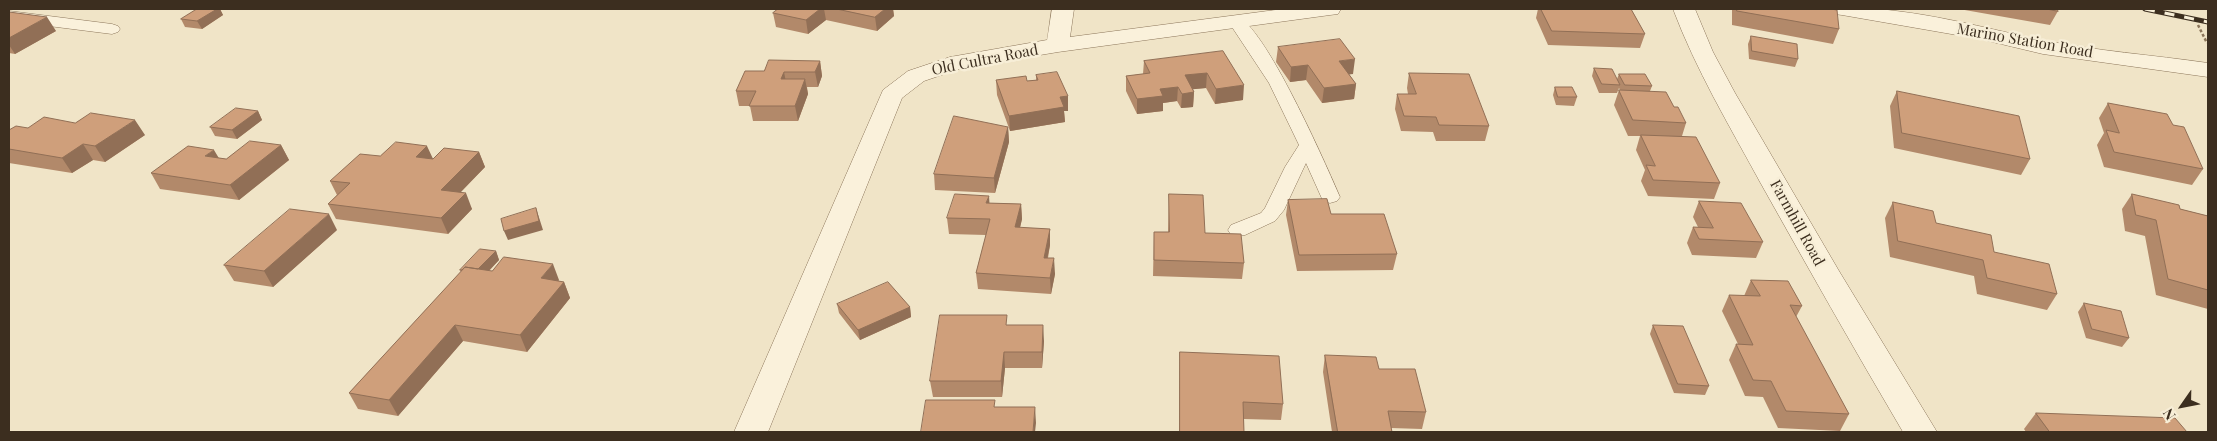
<!DOCTYPE html>
<style>
body{margin:0}
#map{position:relative;width:2217px;height:441px;overflow:hidden;background:#f0e4c7;font-family:"Playfair Display",serif}
canvas{display:block}
.frame{position:absolute;inset:0;border:10px solid #3c2e1f;pointer-events:none}
.north{position:absolute;left:2157px;top:381px;width:50px;height:50px;-webkit-text-stroke:4px #f7eed7;paint-order:stroke;rotate:237deg;font-size:14px;font-weight:700;line-height:20px;text-align:center;color:#3c2e1f}
.north::after{content:'';display:block;margin:auto;width:18px;height:22px;background:#3c2e1f;clip-path:polygon(50% 0,100% 100%,50% 72%,0 100%)}
</style>
<div id="map">
<canvas width="2217" height="441"></canvas>
<div class="frame"></div>
<div class="north">N</div>
</div>
<script>
const context = document.querySelector('canvas').getContext('2d');
context.lineJoin = 'round';
function strokePath(path, color, width, dash) { context.strokeStyle = color; context.lineWidth = width; context.lineCap = dash ? 'butt' : 'round'; context.setLineDash(dash || []); context.stroke(path); }
function fill(path, color) { context.fillStyle = color; context.fill(path, 'evenodd'); }
function label(font, color, halo, rows, align = 'center') {
  context.font = font + ' "Playfair Display",serif'; context.lineWidth = 5; context.setLineDash([]); context.textBaseline = 'middle'; context.strokeStyle = halo; context.fillStyle = color; for (const [text, x, y, turn = 0] of rows) {
    context.save(); context.translate(x, y); context.rotate((+turn || 0) * Math.PI / 180); context.textAlign = isNaN(turn) ? turn : align; if (halo) context.strokeText(text, 0, 0); context.fillText(text, 0, 0); context.restore();
  }
}
const path = new Path2D(`
 M2198,25L2207,43`);
const service = new Path2D(`
 M9,11L112,24L118,26L120,29L118,32L112,34L9,21Z
 M1236,16C1264,23 1327,167 1340,197L1337,201L1330,203L1323,201L1306,163L1284,210L1275,221L1245,235L1238,236L1231,235L1228,230L1231,225L1261,213L1265,208L1285,167L1299,145L1269,83L1228,21L1230,18Z`);
const minor = new Path2D(`
 M1052,9H1074L1070,37L1283,9H1341L1338,14L1330,15L1058,52L962,68L924,81L902,98L768,432H734L883,90L908,71L950,57L1047,40Z
 M1673,9H1695L1713,52L1735,93L1839,271L1937,432H1903C1854,349 1807,266 1760,182C1729,125 1696,70 1673,9Z
 M1831,9C1902,4 1973,26 2042,40C2096,51 2153,55 2208,63V77L2043,54L1980,39L1842,15L1834,14Z`);
const rail = new Path2D(`
 M2145,9L2208,22`);
const wall = new Path2D(`
 M197,9H220L223,15L202,29L185,27L181,19Z
 M778,9H893L894,16L877,31L826,20L808,34L776,27L773,13Z
 M1538,9H1631L1645,34L1640,48L1548,45L1536,18Z
 M1732,9H1831L1839,29L1833,44L1732,25Z
 M1959,9H2057L2058,11L2050,25Z
 M9,12L56,31L15,54L9,53Z
 M1751,36L1798,59L1795,67L1749,59L1748,44Z
 M1278,47L1353,74H1349L1356,84L1354,99L1322,103L1306,80L1290,82L1276,62Z
 M1223,51L1243,100L1215,104L1206,88L1193,89L1194,92L1193,107L1181,108L1177,101L1163,103V111L1137,114L1126,91V76L1143,74L1144,61Z
 M820,61L822,76L818,87H807L808,94L798,121H753L750,106H739L736,91L764,71Z
 M1594,68L1617,79L1619,74L1652,86L1650,91L1674,107L1686,123L1682,136L1720,183L1714,199L1648,196L1641,181L1645,170L1636,150L1640,136H1628L1614,105L1619,90H1620L1619,88L1617,93H1599L1592,76Z
 M1409,73L1489,126L1485,141H1436L1433,132L1401,131L1395,109L1397,94H1408L1407,88Z
 M1036,75L1068,96V111H1064L1065,122L1010,131L997,95L996,80L1027,81L1036,80Z
 M1555,87L1577,97L1574,106L1556,105L1553,95Z
 M1897,91L2030,159L2021,175L1894,148L1890,106Z
 M2108,103L2173,125L2203,169L2192,185L2104,167L2097,145L2104,133L2099,118Z
 M258,111L262,120L237,139L215,136L210,127Z
 M1008,127L1009,142L995,193L935,190L934,174Z
 M28,128L145,135L105,162L93,160L72,173L9,163V130Z
 M281,145L289,160L239,200L160,189L151,173L219,158L226,159Z
 M479,152L485,167L461,192L472,209L448,234L336,219L328,204L337,195L330,181L433,159Z
 M1169,194L1205,233L1244,263L1242,279L1153,276L1154,232H1168Z
 M2132,194L2180,209L2208,216V309L2156,295L2145,236L2125,231L2122,209Z
 M1288,200L1331,214L1397,254L1393,270L1297,271L1286,215Z
 M1699,201L1763,242L1756,258L1692,255L1687,243L1693,227H1698L1693,217Z
 M1893,202L1994,252L2057,294L2047,310L1977,294L1974,276L1890,257L1885,218Z
 M989,203L1021,204L1022,219L1020,228L1050,229V245L1048,258L1055,274L1051,294L978,289L976,273L986,235L949,234L947,218Z
 M337,230L273,287L234,281L224,265Z
 M496,251L499,260L489,271L559,280L558,281L564,282L570,298L527,352L463,341L398,416L358,409L349,393L461,272L460,270Z
 M1751,280L1802,306L1796,317L1849,414L1840,431L1778,428L1763,397L1745,396L1729,360L1736,344H1738L1722,311L1729,295L1744,296Z
 M2084,303L2129,338L2122,347L2086,338L2078,312Z
 M837,304L910,307L911,317L860,340L839,313Z
 M1007,325L1044,341L1042,368H1005L1002,397H933L930,381Z
 M1653,325L1709,386L1705,395L1674,393L1650,334Z
 M1180,352L1283,404L1281,420L1244,419V432H1179Z
 M1325,355L1379,369L1426,412L1422,429L1391,428L1392,432H1332L1323,372Z
 M2036,413L2187,432H2026L2024,429Z`);
const shadedWall = new Path2D(`
 M217,9H220L223,15L202,29L197,21Z
 M820,9H824L826,20L808,34L806,20Z
 M885,9H893L894,16L877,31L875,17Z
 M47,17L56,31L15,54L9,45V38Z
 M1355,59L1353,74L1337,76L1339,61Z
 M820,61L822,76L818,87L815,72Z
 M1308,65L1306,80L1290,82L1291,67Z
 M784,72L787,87L781,79Z
 M1207,73L1206,88L1185,90V75Z
 M805,79L808,94L798,121L795,106Z
 M1356,84L1354,99L1322,103L1324,88Z
 M1244,85L1243,100L1215,104L1216,89Z
 M1178,87L1177,101L1163,103V111L1137,114V99L1160,89Z
 M1194,92L1193,107L1181,108L1182,94Z
 M1068,96V111H1064L1065,122L1010,131L1009,116L1060,97Z
 M258,111L262,120L237,139L232,130Z
 M135,120L145,135L105,162L95,146Z
 M1008,127L1009,142L995,193L994,178Z
 M83,144L93,160L72,173L62,158Z
 M281,145L289,160L239,200L230,185Z
 M427,146L434,161L416,157Z
 M214,150L223,165L205,156Z
 M479,152L485,167L448,205L441,190Z
 M466,193L472,209L448,234L441,218Z
 M989,196L990,211L986,203Z
 M1021,204L1022,219L1016,243L1015,227Z
 M536,208L543,230L508,240L504,231Z
 M329,214L337,230L273,287L264,271Z
 M1050,229V245L1044,274V258Z
 M496,251L499,260L479,281L475,272Z
 M1054,258L1055,274L1051,294L1050,278Z
 M553,264L559,280L547,294L541,278Z
 M564,282L570,298L527,352L520,335Z
 M910,307L911,317L860,340L858,330Z
 M455,325L463,341L398,416L389,400Z
 M1043,325L1044,341L1042,368V352Z
 M1004,352L1005,368L1002,397L1001,381Z
 M1035,407L1036,423L1035,432H1033Z`);
const building = new Path2D(`
 M197,9H217L197,21L181,19Z
 M778,9H820L806,20L773,13Z
 M837,9H885L875,17Z
 M1541,9H1631L1645,34L1552,31Z
 M1737,9H1831L1837,10L1839,29L1737,11Z
 M2047,9H2057L2058,11Z
 M9,12L47,17L9,38Z
 M1751,36L1797,44L1798,59L1752,51Z
 M1340,39L1355,59L1339,61L1356,84L1324,88L1308,65L1291,67L1278,47Z
 M1223,51L1244,85L1216,89L1207,73L1185,75L1194,92L1182,94L1178,87L1160,89L1163,96L1137,99L1126,76L1150,73L1144,61Z
 M769,60L820,61L815,72H784L781,79H805L795,106H749L756,91H736L745,71H764Z
 M1594,68L1612,69L1620,85L1602,84Z
 M1057,72L1068,96L1060,97L1064,107L1009,116L996,80L1026,76L1027,81L1038,80L1036,75Z
 M1409,73L1469,74L1489,126L1439,125L1436,117L1404,116L1397,94H1416Z
 M1619,74H1645L1652,86L1625,85Z
 M1555,87H1572L1577,97H1558Z
 M1619,90L1666,92L1674,107H1678L1686,123L1633,120Z
 M1897,91L2019,116L2030,159L1902,133Z
 M2108,103L2167,114L2173,125L2184,127L2203,169L2114,152L2106,130L2119,133Z
 M236,108L258,111L232,130L210,127Z
 M91,113L135,120L95,146L83,144L62,158L9,149V130L16,126L28,128L44,117L75,123Z
 M954,116L1008,127L994,178L934,174Z
 M1641,135L1696,137L1720,183L1653,180L1646,165L1655,166Z
 M250,141L281,145L230,185L151,173L188,146L214,150L205,156L226,159Z
 M396,142L427,146L416,157L433,159L444,148L479,152L441,190L466,193L441,218L328,204L350,183L330,181L360,154L380,156Z
 M955,194L989,196L986,203L1021,204L1015,227L1050,229L1044,258H1054L1050,278L976,273L990,219L947,218Z
 M1169,194L1203,195L1205,233L1241,234L1244,263L1154,260V232H1169Z
 M2132,194L2179,205L2180,209L2208,216V290L2168,279L2156,220L2136,215Z
 M1327,199L1331,214H1384L1397,254L1299,255L1288,200Z
 M1699,201L1741,203L1763,242L1699,239L1693,227L1713,228Z
 M1893,202L1933,211L1936,223L1991,235L1994,252L2049,264L2057,294L1987,278L1983,260L1898,241Z
 M536,208L539,221L504,231L501,219Z
 M290,209L329,214L264,271L224,265Z
 M480,249L496,251L478,269L465,267L462,270H460Z
 M504,257L553,264L541,278L564,282L520,335L455,325L389,400L349,393L465,267L492,271Z
 M1751,280L1788,281L1802,306L1790,305L1849,414L1786,411L1771,381L1753,380L1736,344L1753,345L1729,295L1760,296Z
 M888,282L910,307L858,330L837,304Z
 M2084,303L2121,311L2129,338L2092,329Z
 M940,315H1007L1006,325H1043L1042,352H1004L1001,381H930Z
 M1653,325L1683,326L1709,386L1678,384Z
 M1180,352L1279,356L1283,404L1243,402L1244,432H1180Z
 M1325,355L1376,357L1379,369H1415L1426,412L1388,411L1392,432H1338Z
 M926,400H995L994,407H1035L1033,432H921Z
 M2036,413L2175,418L2187,432H2050Z`);
const streetNames = [
 ["Marino Station Road",2025,41,10],
 ["Old Cultra Road",985,60,-11],
 ["Farmhill Road",1797,223,61]
];
strokePath(service, '#8c765b', 1);
strokePath(minor, '#8c765b', 1);
strokePath(path, '#8c765b', 2.5, [3, 2]);
fill(service, '#faf1db');
fill(minor, '#faf1db');
strokePath(rail, '#3c2e1f', 5);
strokePath(rail, '#f7eed7', 3, [10]);
fill(wall, '#b2896a');
fill(shadedWall, '#916f56');
fill(building, '#cf9f7b');
strokePath(building, '#916f56', 1);
label('15px', '#3c2e1f', '#f7eed7', streetNames);
</script>
